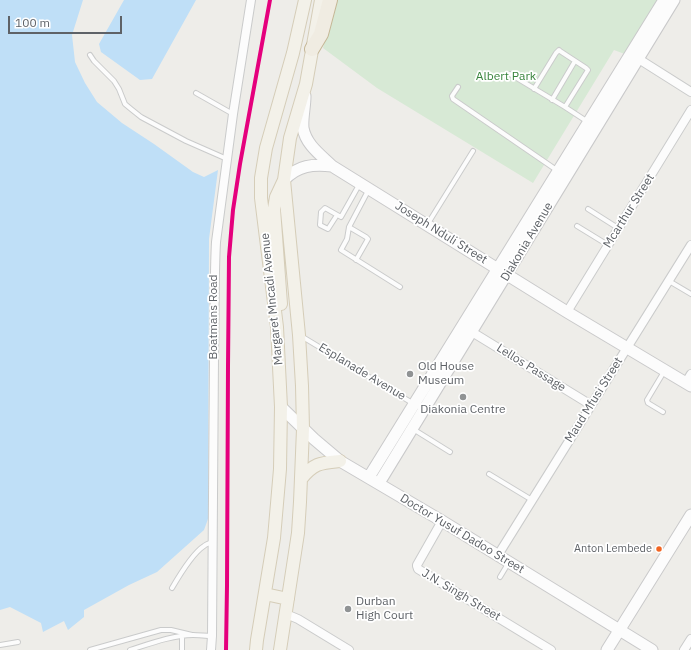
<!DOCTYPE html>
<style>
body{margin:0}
#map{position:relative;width:691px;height:650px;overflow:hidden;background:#eeede9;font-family:"IBM Plex Sans",sans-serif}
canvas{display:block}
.scale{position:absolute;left:8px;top:16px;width:114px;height:18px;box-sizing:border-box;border:2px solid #5e6267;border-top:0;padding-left:5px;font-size:12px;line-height:14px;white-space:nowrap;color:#5e6267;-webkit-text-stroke:3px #fff;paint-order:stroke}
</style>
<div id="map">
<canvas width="691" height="650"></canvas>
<div class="scale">100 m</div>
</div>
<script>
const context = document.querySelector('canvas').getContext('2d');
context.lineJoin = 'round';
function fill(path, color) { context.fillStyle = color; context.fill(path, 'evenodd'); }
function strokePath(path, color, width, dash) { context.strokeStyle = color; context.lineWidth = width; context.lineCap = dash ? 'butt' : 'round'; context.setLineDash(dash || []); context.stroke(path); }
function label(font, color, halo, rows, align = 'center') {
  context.font = font + ' "IBM Plex Sans",sans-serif'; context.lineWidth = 3.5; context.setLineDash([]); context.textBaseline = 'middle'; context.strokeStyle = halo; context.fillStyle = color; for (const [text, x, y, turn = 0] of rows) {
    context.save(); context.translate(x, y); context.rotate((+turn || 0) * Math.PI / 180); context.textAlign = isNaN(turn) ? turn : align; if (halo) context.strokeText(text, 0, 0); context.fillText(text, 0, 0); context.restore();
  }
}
const green = new Path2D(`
 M335,0H674L638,59L614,50L533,183L377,88L323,48Z`);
const water = new Path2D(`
 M0,0H83L72,35L75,62L85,83L97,102L122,123L154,144L193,172L204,177L218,170L209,239L208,519L204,530L157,572L129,585L84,610V617L68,630L64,621L43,632L41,623L10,607L0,610Z
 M124,0H196L152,79L140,80L101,52L99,44Z`);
const lane = new Path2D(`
 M90,55L94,61L114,81L119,89L125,104L131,109L141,117L186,141L227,159
 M510,74L565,107
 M458,87L452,96L453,99L558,171
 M534,89L556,53L559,50L560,51L586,68L588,70L565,107L588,122
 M196,93L233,114
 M552,100L575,61
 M369,189L349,227L347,239L341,250L400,287
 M588,209L618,228
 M337,215L328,229L320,225L321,212L325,208L341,217L359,185
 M427,225L473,151
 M577,226L608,245
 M349,227L366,237L368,239L356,260
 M669,281L691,294
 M301,336L424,410
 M663,412L648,403L647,400L665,370
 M413,429L450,452
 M489,474L532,500
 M500,577L509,562
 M172,588C179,576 193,553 204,546C206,544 210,543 213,542
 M0,645L18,642
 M90,650L161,630H171L192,635
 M130,650C149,644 173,635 193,635C199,635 206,636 212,636
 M182,650V634`);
const street = new Path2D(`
 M634,56L691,92
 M567,312L691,110
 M472,332L591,405
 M686,382L691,374
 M442,521L417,565V566L418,569L551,650
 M498,555L691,245
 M286,614L298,619L349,650
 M211,650L212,636C213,543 213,450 214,357C215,318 214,280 216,242L233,114L251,0
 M684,650L691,639`);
const secondary = new Path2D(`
 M305,96C305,107 302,118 303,128C306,145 321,155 332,166L567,312L691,386
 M284,180C298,165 313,164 332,166
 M281,407L314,439L340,461L442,521L652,650
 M369,477L664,0
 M379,483L674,0
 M607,650L691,515`);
const primary = new Path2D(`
 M281,304L274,209L276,197L284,180
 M301,479C314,463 320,463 340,461
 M265,594L288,599
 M256,650L257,640L274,538L280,469L281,407L277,327L261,198V178L266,148L293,53L305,0
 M280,650L298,533L300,502L303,429L302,386L299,335L284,180L290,138L306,84L321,0`);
const highway = new Path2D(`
 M312,49L321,34L330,0`);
const rail1 = new Path2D(`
 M226,650L227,586L228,366L229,257L233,210L240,164L270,0`);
const markers = [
 [410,374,4,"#909394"],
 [463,397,4,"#909394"],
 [659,549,3.5,"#f26522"],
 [348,609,4,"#909394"]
];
const busNames = [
 ["Anton Lembede",652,549]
];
const parkNames = [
 ["Albert Park",506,77]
];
const streetNames = [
 ["Mcarthur Street",629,211,-58],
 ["Joseph Nduli Street",441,233,32],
 ["Diakonia Avenue",527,242,-59],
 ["Margaret Mncadi Avenue",272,299,-96],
 ["Boatmans Road",214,317,-90],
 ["Lellos Passage",531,368,32],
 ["Esplanade Avenue",362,372,31],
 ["Maud Mfusi Street",594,400,-58],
 ["Doctor Yusuf Dadoo Street",462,534,31],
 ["J.N. Singh Street",461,595,31]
];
const poiNames = [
 ["Old House",418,367],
 ["Museum",418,381],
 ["Diakonia Centre",463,410,"center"],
 ["Durban",356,602],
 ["High Court",356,616]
];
fill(green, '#d7e9d5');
fill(water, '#bfdff7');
strokePath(lane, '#cacbcb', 6);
strokePath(street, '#cacbcb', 10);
strokePath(secondary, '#c9c9ca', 13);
strokePath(primary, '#d5cdb8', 14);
strokePath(highway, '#c5b796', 16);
strokePath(lane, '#fcfcfc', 4);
strokePath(street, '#fcfcfc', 8);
strokePath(secondary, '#fcfcfc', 11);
strokePath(primary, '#f3f1e9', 12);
strokePath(highway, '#f0ece2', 14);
strokePath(rail1, '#e5007d', 4);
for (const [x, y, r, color] of markers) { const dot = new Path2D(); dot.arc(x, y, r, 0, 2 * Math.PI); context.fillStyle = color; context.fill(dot); strokePath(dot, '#fff', 1.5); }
label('11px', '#5e6267', '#fff', busNames, 'right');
label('12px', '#38843c', '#fff', parkNames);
label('12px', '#5e6267', '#fff', streetNames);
label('12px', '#5e6267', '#fff', poiNames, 'left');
</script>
